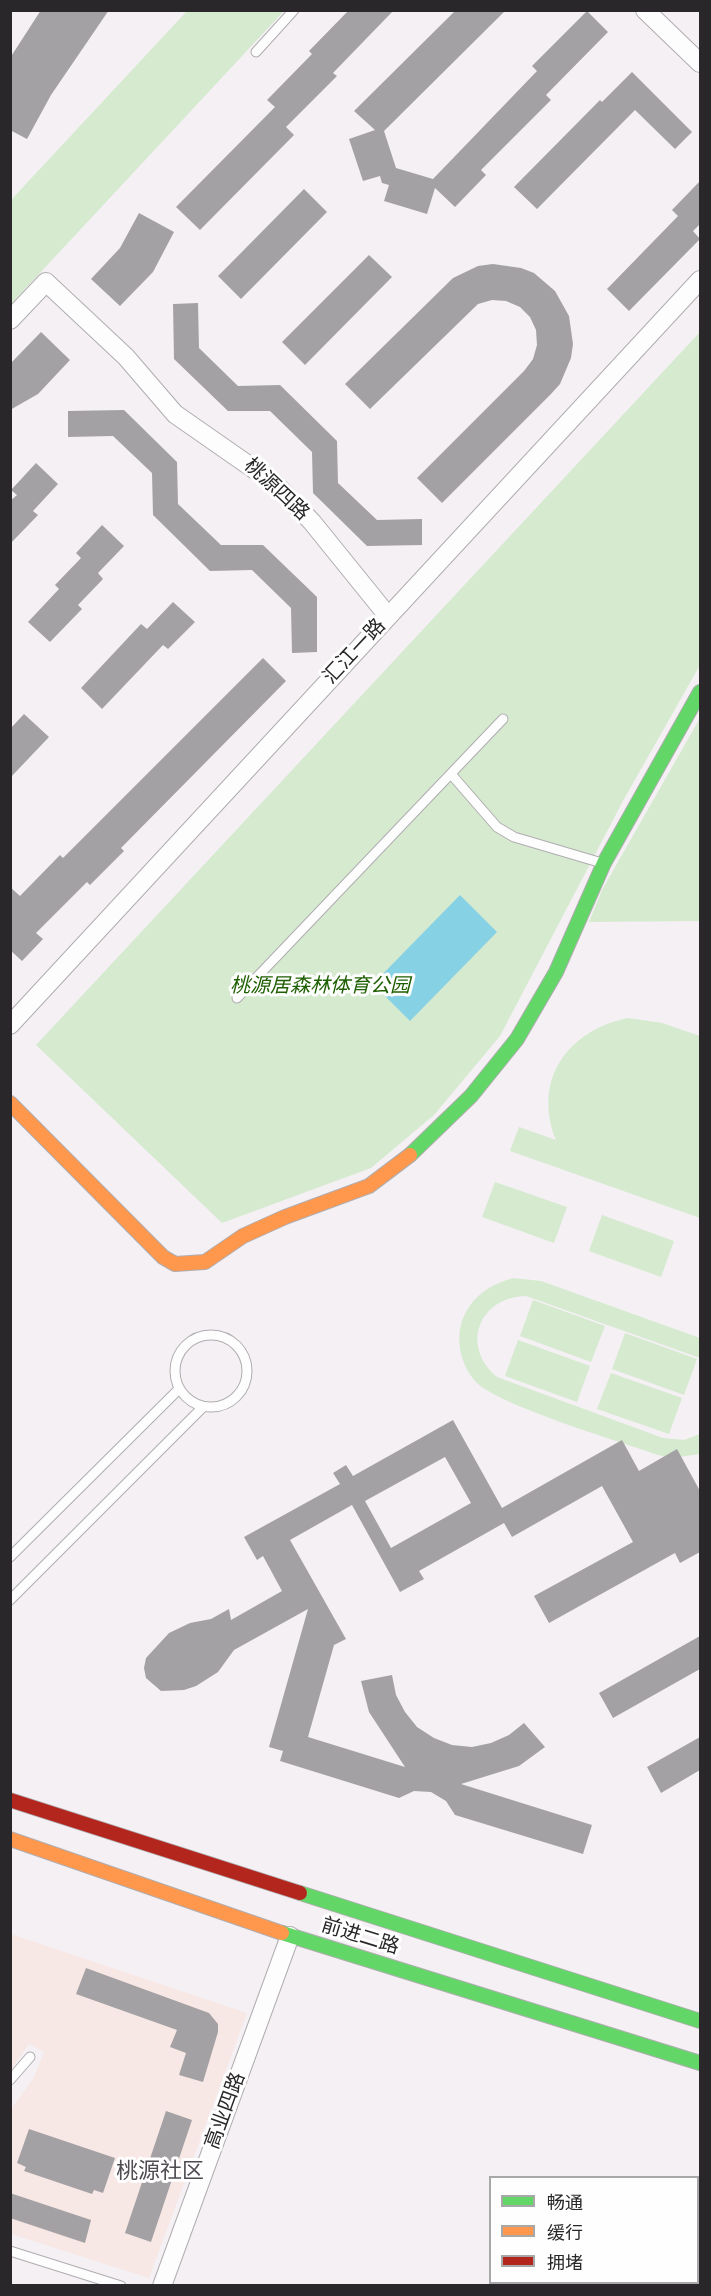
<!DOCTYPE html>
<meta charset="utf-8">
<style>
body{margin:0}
#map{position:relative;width:711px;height:2296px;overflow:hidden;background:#f4f0f4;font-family:"Source Serif 4","Noto Sans SC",serif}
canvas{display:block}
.frame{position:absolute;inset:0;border:12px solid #292729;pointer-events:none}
.legend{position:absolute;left:489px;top:2176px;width:210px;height:108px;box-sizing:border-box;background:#fefefe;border:2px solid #a9a8a9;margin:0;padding:8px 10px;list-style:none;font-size:18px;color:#292729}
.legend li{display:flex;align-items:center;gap:12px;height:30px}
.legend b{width:30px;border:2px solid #a9a8a9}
</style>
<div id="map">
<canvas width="711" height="2296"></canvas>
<div class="frame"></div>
<ul class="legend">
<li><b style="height:8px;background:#63d668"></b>畅通</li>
<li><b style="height:8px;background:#ff974d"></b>缓行</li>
<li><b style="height:8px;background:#b3261e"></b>拥堵</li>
</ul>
</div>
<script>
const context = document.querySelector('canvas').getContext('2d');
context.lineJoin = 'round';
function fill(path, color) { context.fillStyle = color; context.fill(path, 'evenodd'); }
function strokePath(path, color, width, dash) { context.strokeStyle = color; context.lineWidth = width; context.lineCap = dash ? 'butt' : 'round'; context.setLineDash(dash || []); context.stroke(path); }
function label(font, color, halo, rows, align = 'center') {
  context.font = font + ' "Source Serif 4","Noto Sans SC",serif'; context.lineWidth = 6; context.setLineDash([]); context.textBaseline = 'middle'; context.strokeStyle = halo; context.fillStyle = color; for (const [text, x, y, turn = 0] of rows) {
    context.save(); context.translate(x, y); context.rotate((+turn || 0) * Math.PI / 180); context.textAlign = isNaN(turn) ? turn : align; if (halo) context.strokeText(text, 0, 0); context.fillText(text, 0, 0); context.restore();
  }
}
const industrial = new Path2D(`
 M11,1934L247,2013L149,2278L11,2234V2109L33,2079L44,2052L29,2044L11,2070Z`);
const green = new Path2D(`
 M187,11H284L11,304V200Z
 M700,332V665L624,799L500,1036L434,1115L371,1168L222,1223L36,1045Z
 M700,718V921L589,922L602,890Z
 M628,1018L662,1023L700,1036V1218L510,1151L519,1127L556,1140C532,1080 568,1030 628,1018Z
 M495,1182L567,1207L554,1243L482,1217Z
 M602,1215L674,1241L661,1277L589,1251Z
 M513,1278L541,1281L700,1338V1358L526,1296C479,1297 460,1346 497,1377L663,1438L684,1440L700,1434V1454L672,1458L658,1455C622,1442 496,1405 475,1381C462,1366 456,1344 461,1325C468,1299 488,1285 513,1278Z
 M533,1300L605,1326L591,1362L520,1336Z
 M625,1333L697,1359L684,1395L612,1369Z
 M518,1340L590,1366L577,1402L505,1376Z
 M611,1373L682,1398L669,1434L597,1409Z`);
const water = new Path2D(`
 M460,895L497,932L410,1021L373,984Z`);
const building = new Path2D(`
 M41,10H109L51,95L27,139L10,130V58Z
 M349,10H394L333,73L337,76L286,127L294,135L200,230L176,207L275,107L267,100L312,54L309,51Z
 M456,10H506L384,131L396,168L433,179L537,71L532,66L587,11L608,32L546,95L551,100L481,170L486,175L455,207L435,188L427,214L384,201L389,185L382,183L380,176L363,181L349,139L375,130L354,111Z
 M632,72L692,132L675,149L635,110L537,209L514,187L600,100L602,102Z
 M700,181V224L693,231L700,239L629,311L607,289L678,216L672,210Z
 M304,189L327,212L241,299L218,276L232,262L234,263L232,262Z
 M139,213L174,232L153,272L120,306L91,279L120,248Z
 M369,255L392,277L305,365L282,342Z
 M493,264L521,268L534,273L555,291L569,316L573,344L571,358L560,384L551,394L442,503L417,478L524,371L533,359L537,345L536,330L530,317L520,307L506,301L492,300L478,304L370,409L345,384L453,278L478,266Z
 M198,303L199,348L238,386L280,385L337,441L338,483L377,520L422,519V545L367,546L313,493L312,452L270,411H228L174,359L173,304Z
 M41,332L70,360L38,394L10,410V364Z
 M124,410L177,462L178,504L221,545H263L317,597V652L292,653L291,608L252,570L210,571L153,515L152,473L113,436L68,437V411Z
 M36,463L58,484L33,511L38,515L10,544V501L17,495L11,490Z
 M102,525L124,546L98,573L103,579L78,605L82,609L50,642L28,622L59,589L55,585L81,558L76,553Z
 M173,602L195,622L168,649L163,645L102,709L81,688L141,624L147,629Z
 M263,658L286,681L121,848L124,851L90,885L87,882L36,933L43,939L22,961L10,950V887L20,896L60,855L63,858Z
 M24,714L49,737L10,778V729Z
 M453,1420L502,1508L622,1440L639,1471L677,1449L700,1491V1552L680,1563L675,1553L549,1623L534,1596L633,1542L602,1486L512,1537L504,1523L419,1571L424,1579L400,1592L352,1505L290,1540L346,1639L334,1645L308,1737L405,1767L369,1712L361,1681L392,1675L396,1695L405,1712L417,1727L434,1738L452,1745L472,1747L491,1743L509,1735L524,1723L545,1747L519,1766L461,1784L592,1825L583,1854L455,1815L446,1801L431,1792L414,1791L399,1798L280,1761L283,1751L269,1747L308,1609L234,1650L218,1672L196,1686L184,1690L161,1691L146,1678L144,1668L146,1658L169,1633L190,1623L211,1619L229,1609L231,1620L282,1591L263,1556L257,1560L244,1537L340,1484L333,1473L346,1465L353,1476ZM445,1457L471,1503L391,1548L365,1501Z
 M700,1636V1669L613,1718L599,1693Z
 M700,1737V1770L661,1793L647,1767Z
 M86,1968L209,2013L218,2024V2032L203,2082L179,2075L186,2053L170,2047L177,2030L76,1994Z
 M166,2111L192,2120L151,2242L125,2233Z
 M29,2129L115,2158L103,2193L94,2190L92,2194L24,2171L26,2167L17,2163Z
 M10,2193L91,2220L85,2243L10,2218Z`);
const lane = new Path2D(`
 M256,52L294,10
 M451,774L497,827L514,837L602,863
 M237,998L503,719
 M175 1371a36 36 0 1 1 72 0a36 36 0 1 1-72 0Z
 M10,1557L179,1389
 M10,1600L203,1407
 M10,2080L30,2057
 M10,2251L121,2286`);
const street = new Path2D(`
 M645,10L700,63
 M10,320L46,282L126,357L175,414L274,483L312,522L388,616
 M10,1025L700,280
 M162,2286L290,1936`);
const fast = new Path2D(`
 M410,1155L471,1096L517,1039L556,972L604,863L700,692
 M300,1893L700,2021
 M282,1933L700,2063`);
const slow = new Path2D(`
 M10,1103L163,1257L175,1264L205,1262L243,1236L285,1217L369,1186L410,1155
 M10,1839L282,1933`);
const jam = new Path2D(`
 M10,1800L300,1893`);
const streetNames = [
 ["桃源四路",276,490,43],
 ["汇江一路",355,652,-47],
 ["前进二路",360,1937,17],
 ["高业四路",226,2111,-70]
];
const parkNames = [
 ["桃源居森林体育公园",320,987]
];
const quarterNames = [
 ["桃源社区",160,2172]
];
fill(industrial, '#f7e8e5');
fill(green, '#d6ead0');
fill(water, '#87d1e4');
fill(building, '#a4a1a4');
strokePath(lane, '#b0adb0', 11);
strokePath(street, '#b0adb0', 20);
strokePath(fast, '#b0adb0', 16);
strokePath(slow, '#b0adb0', 16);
strokePath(jam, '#b0adb0', 16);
strokePath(lane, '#fdfdfd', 9);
strokePath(street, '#fdfdfd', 18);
strokePath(fast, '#63d668', 14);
strokePath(slow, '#ff974d', 14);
strokePath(jam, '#b3261e', 14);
label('20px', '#292729', '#fefefe', streetNames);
label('italic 20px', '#1e5f02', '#fefefe', parkNames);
label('22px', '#4f4b50', '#fefefe', quarterNames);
</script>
